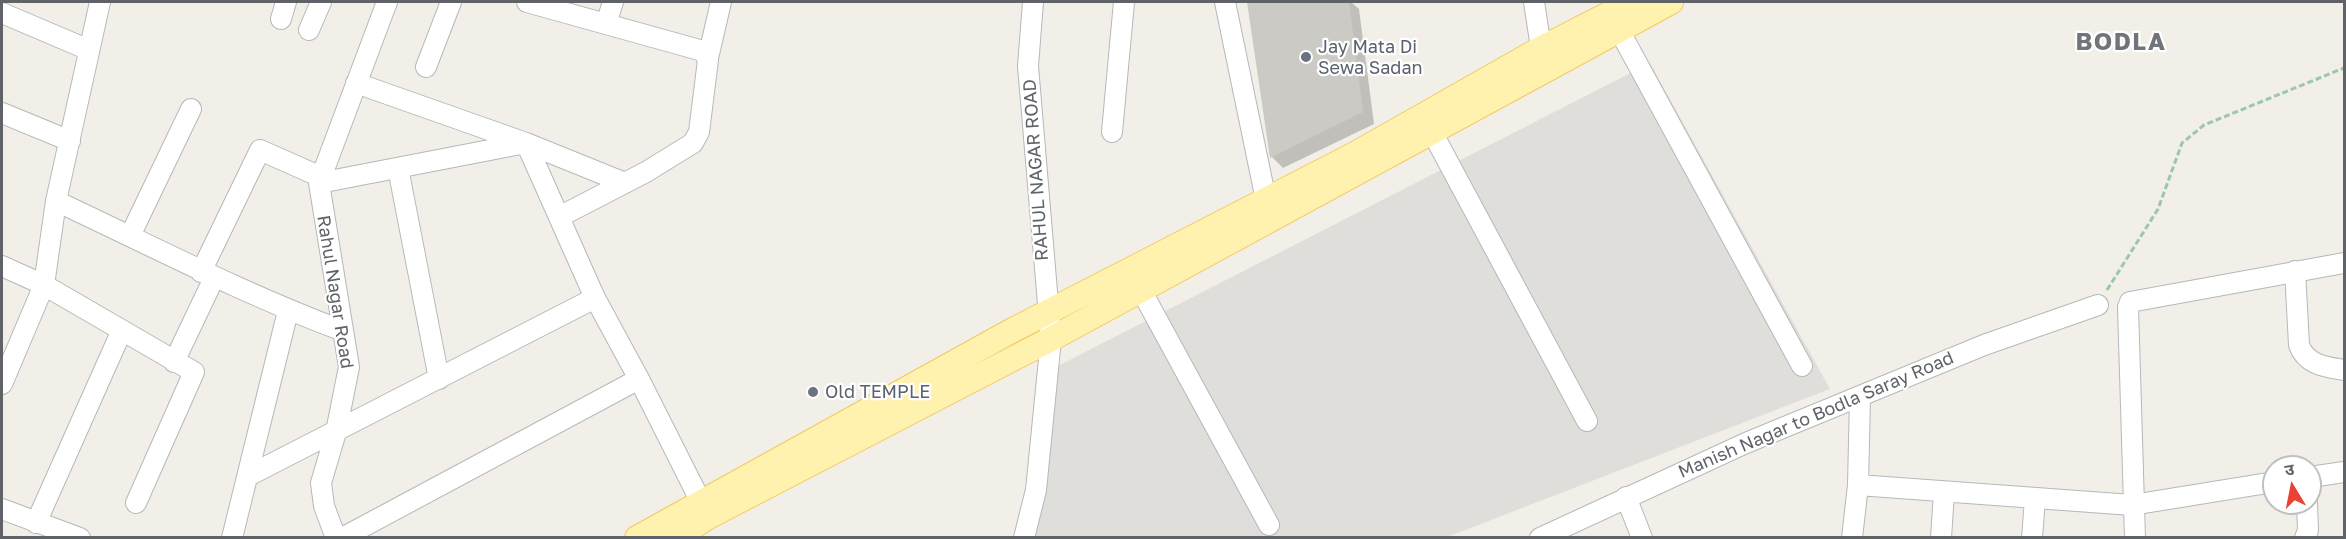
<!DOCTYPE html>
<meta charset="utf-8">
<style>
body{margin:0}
#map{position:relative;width:2346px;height:539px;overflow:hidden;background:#f1efe8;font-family:"Golos Text","Noto Sans Devanagari",sans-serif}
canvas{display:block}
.frame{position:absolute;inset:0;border:3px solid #5f6368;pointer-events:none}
.north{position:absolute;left:2262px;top:455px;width:60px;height:60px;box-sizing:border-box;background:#fff;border:2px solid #bfc1c3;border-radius:50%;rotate:350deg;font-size:16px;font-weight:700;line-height:24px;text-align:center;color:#5f6368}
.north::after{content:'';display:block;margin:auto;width:21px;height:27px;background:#ea4335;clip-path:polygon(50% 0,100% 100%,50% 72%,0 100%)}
</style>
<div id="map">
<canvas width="2346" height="539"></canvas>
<div class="frame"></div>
<div class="north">उ</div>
</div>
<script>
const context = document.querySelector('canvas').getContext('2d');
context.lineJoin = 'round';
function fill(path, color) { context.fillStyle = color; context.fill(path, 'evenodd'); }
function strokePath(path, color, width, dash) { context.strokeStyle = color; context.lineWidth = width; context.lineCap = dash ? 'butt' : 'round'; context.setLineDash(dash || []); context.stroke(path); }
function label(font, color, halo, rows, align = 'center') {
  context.font = font + ' "Golos Text",sans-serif'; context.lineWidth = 4.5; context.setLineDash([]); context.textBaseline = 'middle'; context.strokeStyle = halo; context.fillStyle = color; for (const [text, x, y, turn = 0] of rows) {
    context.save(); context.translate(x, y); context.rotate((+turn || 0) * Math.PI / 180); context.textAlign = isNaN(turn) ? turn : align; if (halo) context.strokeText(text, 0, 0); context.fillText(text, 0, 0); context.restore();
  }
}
const industrial = new Path2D(`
 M1650,63L1830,389L1447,537L1024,538L1056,367Z`);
const shadow = new Path2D(`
 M1249,2H1351L1359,9L1374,124L1283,168L1272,157Z`);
const building = new Path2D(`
 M1247,2H1349L1363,112L1270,158Z`);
const path = new Path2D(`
 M2107,290L2158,209L2182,143L2204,125L2344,68`);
const minor = new Path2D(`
 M527,2L703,51L708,60L699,132L693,143L646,172L559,217
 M1225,2L1266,200
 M1534,2L1543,61
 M2,13L89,50
 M281,19L286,2
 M606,24L613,2
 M309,30L321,2
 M1619,30L1802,366
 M708,58L721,2
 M426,67L451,2
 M356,83L526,143L625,183
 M2,113L70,141
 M1112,132L1124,2
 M1432,132L1587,421
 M398,168L439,379
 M319,183L526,143L595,298L639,379L707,514
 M56,201C152,246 244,294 343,331
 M130,236L191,109
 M2,266L44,285L194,372L136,503
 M2295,271L2299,345C2306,365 2326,367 2344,370
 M201,272L260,150L321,177
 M1141,290L1269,525
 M174,362L214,278
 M2,384L44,285L56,201L100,2
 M248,476L595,298
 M2310,477L2344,472
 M1858,485L2132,505L2274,482
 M1626,497L1642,538
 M2,509L80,538
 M36,523L122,330
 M232,538L288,311
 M336,538L324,506L321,483L336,432L349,367L319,183L387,2
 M342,538L639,379
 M1024,538L1036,490L1051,339L1028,66L1033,2
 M1540,538L1746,443L1984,345L2098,305
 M1852,538L1858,485L1860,398
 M1941,538L1944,492
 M2032,538L2035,499
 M2135,538L2128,307L2130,302L2344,263
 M2305,538L2308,530L2307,503`);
const major = new Path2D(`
 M637,538L1013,330L1355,154L1540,49L1632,2
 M676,538L708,517L1051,339L1671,2`);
const markers = [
 [1306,57,6,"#6b7280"],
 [813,392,6,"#6b7280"]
];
const worshipNames = [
 ["Jay Mata Di",1318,47],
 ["Sewa Sadan",1318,68],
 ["Old TEMPLE",825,392]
];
const streetNames = [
 ["RAHUL NAGAR ROAD",1036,170,-94],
 ["Rahul Nagar Road",335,292,81],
 ["Manish Nagar to Bodla Saray Road",1816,415,-23]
];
const districtNames = [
 ["BODLA",2121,42]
];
fill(industrial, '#e0deda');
fill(shadow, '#0003');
fill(building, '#cccac5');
strokePath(minor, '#b5b8bc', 22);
strokePath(major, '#f2c960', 26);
strokePath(path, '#9cc7a9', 3, [6, 3]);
strokePath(minor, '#fff', 20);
strokePath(major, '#fff2af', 24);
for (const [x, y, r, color] of markers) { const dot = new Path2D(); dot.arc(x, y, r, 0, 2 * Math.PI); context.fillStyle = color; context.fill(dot); strokePath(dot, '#fff', 2); }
label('18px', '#5b616d', '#fff', worshipNames, 'left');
label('18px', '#5f6368', '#fff', streetNames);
context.letterSpacing = '1.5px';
label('bold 24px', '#70757a', '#fff', districtNames);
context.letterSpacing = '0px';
</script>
